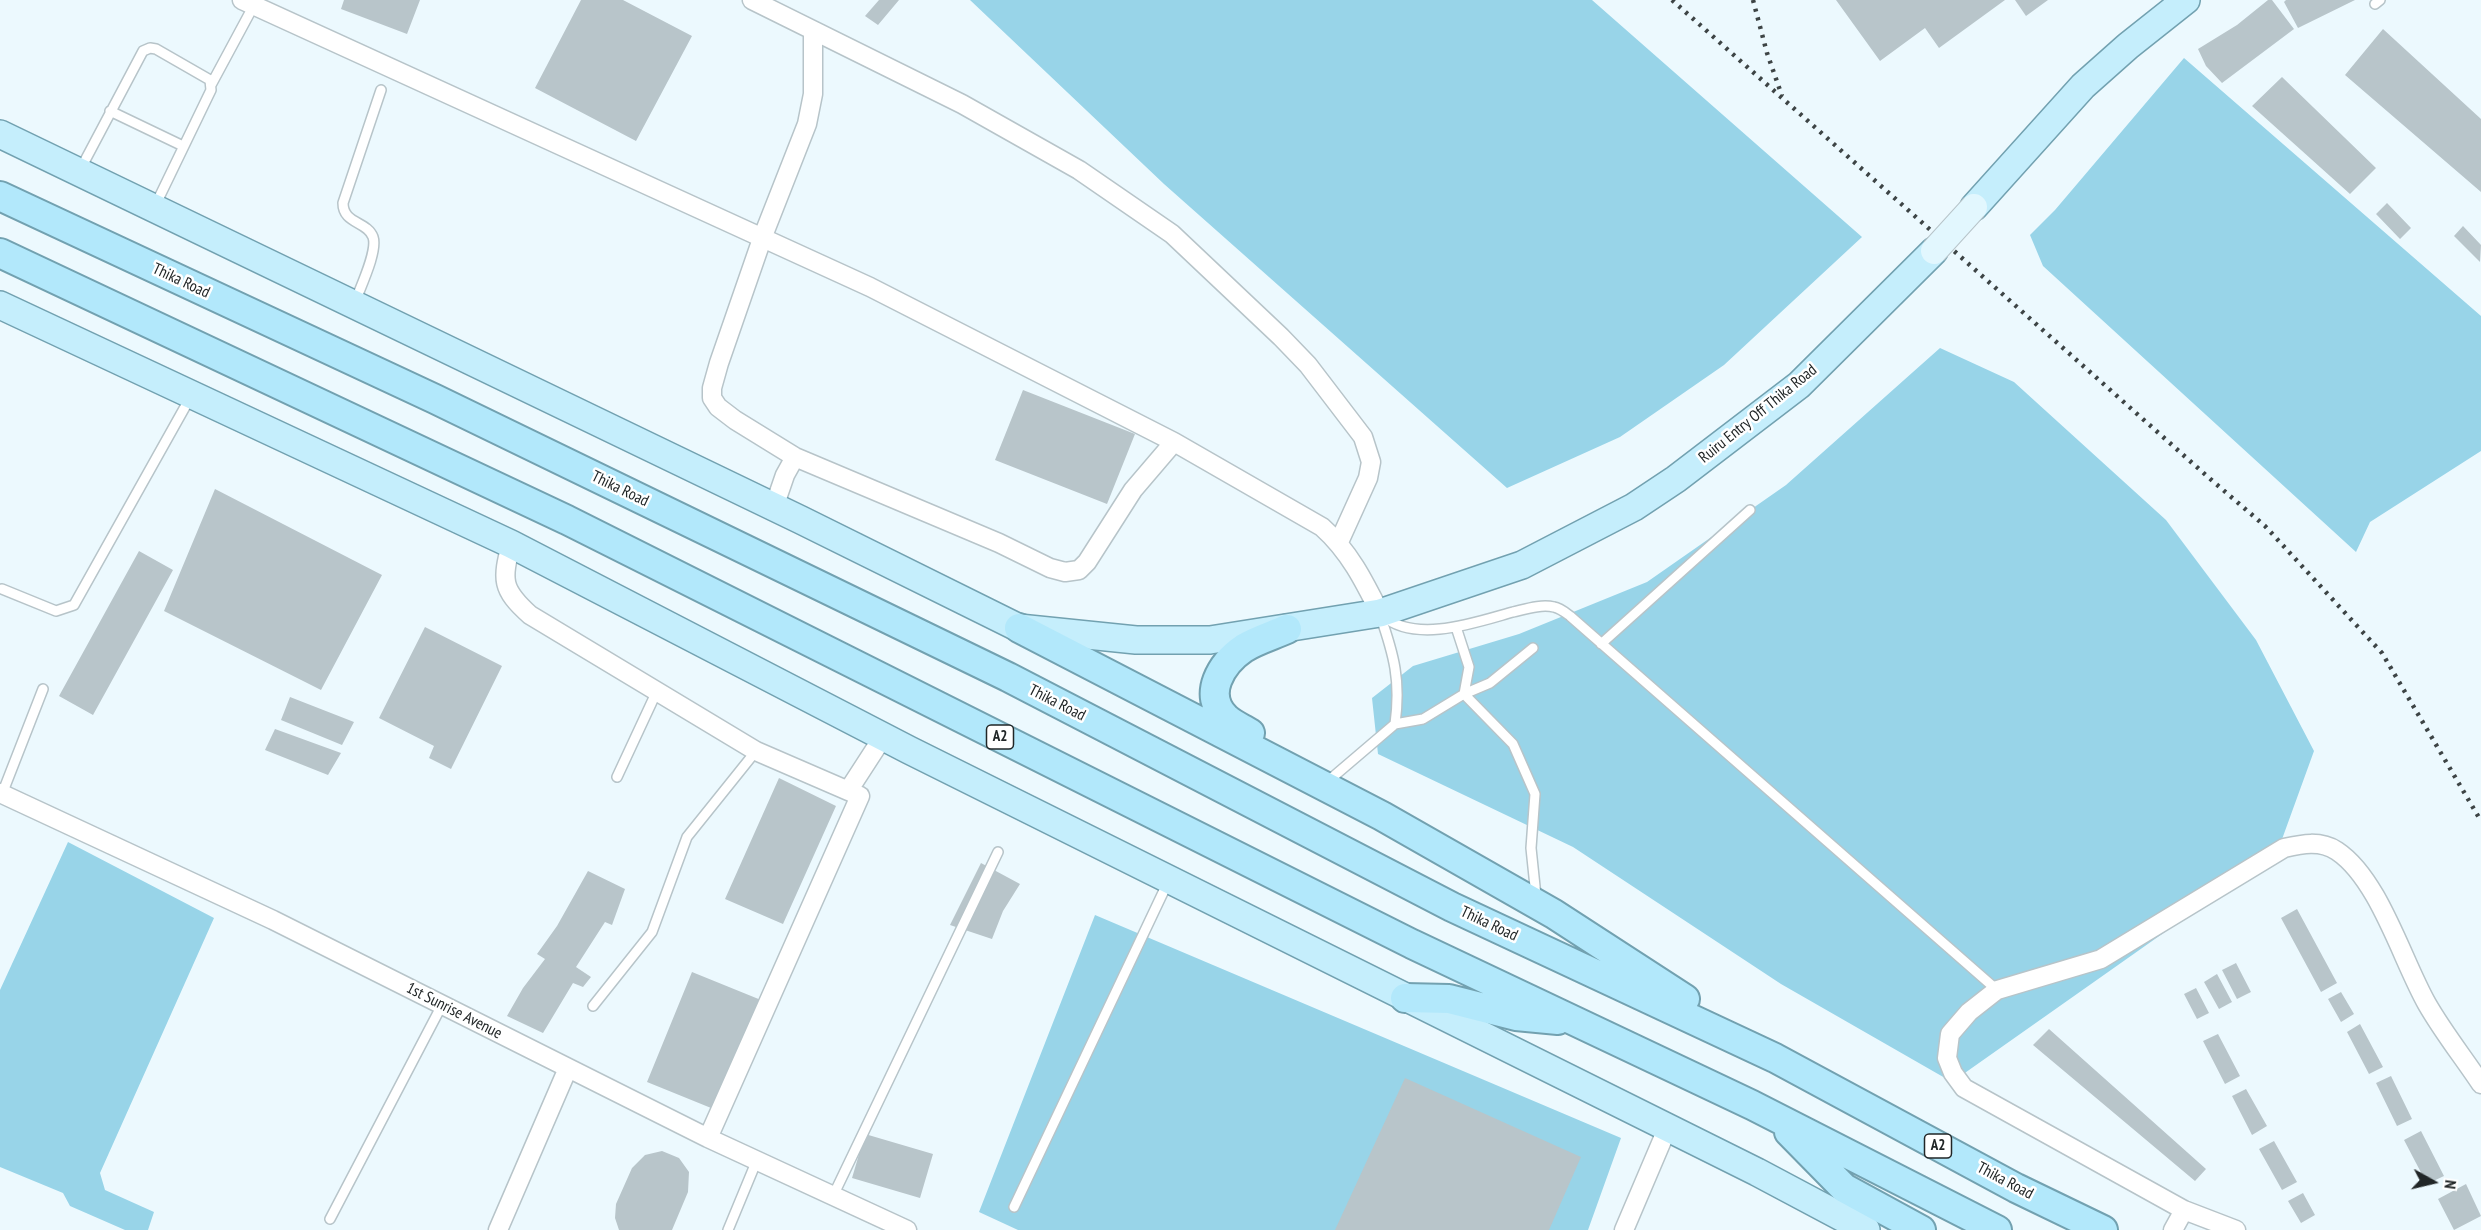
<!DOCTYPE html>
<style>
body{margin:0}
#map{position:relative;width:2481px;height:1230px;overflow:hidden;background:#ecf9fe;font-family:"PT Sans Narrow",sans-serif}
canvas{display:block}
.north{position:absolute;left:2403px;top:1152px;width:60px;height:60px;-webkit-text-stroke:4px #fff;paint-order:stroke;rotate:98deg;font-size:16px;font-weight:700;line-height:24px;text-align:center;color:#212627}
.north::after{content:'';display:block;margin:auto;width:21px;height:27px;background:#212627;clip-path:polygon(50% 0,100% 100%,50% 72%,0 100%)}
</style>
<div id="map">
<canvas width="2481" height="1230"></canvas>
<div class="north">N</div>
</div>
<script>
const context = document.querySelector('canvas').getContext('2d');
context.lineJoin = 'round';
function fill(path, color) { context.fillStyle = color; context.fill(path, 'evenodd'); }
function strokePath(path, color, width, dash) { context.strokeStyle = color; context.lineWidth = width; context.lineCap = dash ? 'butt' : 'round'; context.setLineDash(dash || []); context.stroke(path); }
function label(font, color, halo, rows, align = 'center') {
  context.font = font + ' "PT Sans Narrow",sans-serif'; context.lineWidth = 5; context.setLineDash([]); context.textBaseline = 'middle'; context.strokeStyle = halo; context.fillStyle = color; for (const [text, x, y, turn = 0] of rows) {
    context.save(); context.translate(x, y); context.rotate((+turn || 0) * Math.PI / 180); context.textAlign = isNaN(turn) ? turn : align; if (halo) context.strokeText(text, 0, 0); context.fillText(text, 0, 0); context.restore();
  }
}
const green = new Path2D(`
 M970,0H1592L1862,237L1724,365L1620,437L1507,488L1164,184Z
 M2184,58L2481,316V451L2370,522L2356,552L2043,266L2030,235L2055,210Z
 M1940,348L2014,382L2166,520L2256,640L2314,751L2277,853L1952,1082L1781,984L1573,847L1378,754L1372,698L1413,666L1519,634L1647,582L1786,485Z
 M68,842L214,918L100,1173L105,1190L154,1212L148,1230H125L70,1206L63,1193L0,1167V990Z
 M1095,915L1621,1138L1588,1230H1018L979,1212Z`);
const building = new Path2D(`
 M344,0H420L407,34L341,9Z
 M581,0H623L692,36L636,141L535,88Z
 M879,0H899L878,25L865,16Z
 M1836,0H2005L1939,48L1925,28L1880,61Z
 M2015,0H2048L2026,16Z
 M2268,0H2272L2294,29L2222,83L2206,66L2198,49L2237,25Z
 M2286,0H2355L2298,28L2284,2Z
 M2383,29L2481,119V192L2345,75Z
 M2282,77L2376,168L2350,194L2252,106Z
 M2387,203L2411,228L2400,239L2376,214Z
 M2463,226L2481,245L2480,262L2454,236Z
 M1023,390L1135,434L1107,504L995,460Z
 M215,489L382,575L321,690L164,611Z
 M139,551L173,570L93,715L59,696Z
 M425,627L502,666L451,769L429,758L434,746L379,718Z
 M290,697L354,722L342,745L281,720Z
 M275,729L341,753L328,775L265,750Z
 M779,778L836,806L783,924L725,899Z
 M981,863L1020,884L1003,911L992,939L950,925Z
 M588,871L625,889L612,925L605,922L576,967L591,977L583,987L573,983L543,1033L507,1016L523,988L545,959L537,954L557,926Z
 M2297,909L2337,983L2321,992L2281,918Z
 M2236,963L2251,992L2237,999L2222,970Z
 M692,972L761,1000L716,1110L647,1082Z
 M2217,974L2232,1002L2219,1009L2204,982Z
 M2196,988L2209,1013L2197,1019L2184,994Z
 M2341,992L2354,1014L2341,1022L2328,999Z
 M2360,1024L2383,1067L2369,1074L2347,1032Z
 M2049,1029L2206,1169L2195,1181L2033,1045Z
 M2218,1034L2240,1076L2225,1084L2203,1041Z
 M2391,1076L2412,1119L2397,1126L2376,1083Z
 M1405,1078L1581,1157L1549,1230H1335Z
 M2246,1089L2267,1126L2252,1135L2232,1096Z
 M2421,1131L2444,1176L2427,1184L2404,1140Z
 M865,1134L933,1154L920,1198L852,1178Z
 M2274,1141L2297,1182L2282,1190L2259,1149Z
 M662,1151L679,1158L689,1172L688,1192L672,1230H619L615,1218L616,1204L632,1168L645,1155Z
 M2466,1184L2481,1216L2454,1230L2438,1199Z
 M2303,1193L2315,1215L2301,1223L2288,1201Z`);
const service = new Path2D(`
 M2375,4L2380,0
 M211,85L254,5
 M110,111L183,146
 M80,170L143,51L150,48L156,49L210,80L211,90L155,206
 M355,302C360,288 378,251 373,237C367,221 343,224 343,203L381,90
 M2,589L56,611L74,605L190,398
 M1380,615C1394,655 1401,681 1395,724
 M1383,616C1416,644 1477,622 1513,612C1526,609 1541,604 1554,607C1560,608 1566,613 1570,616L1997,990
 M1456,627L1469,667L1464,694L1513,744L1535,794L1531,848L1536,896
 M1601,644L1750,510
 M617,777L657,691
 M1327,782L1395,724L1423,719L1464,694L1490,683L1533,648
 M2,794L43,689
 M593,1006L652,932L687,837L756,751
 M833,1196L998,852
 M1014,1207L1168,882
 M330,1219L442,1005
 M728,1230L757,1160`);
const minor = new Path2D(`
 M242,0L870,287L1174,442L1322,527C1349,551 1364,581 1380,613
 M752,0L962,104L1079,170L1172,234L1281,337L1308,365L1363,437L1371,462L1368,478L1339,542
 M813,32V94L807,124L763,236L719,363L712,388V398L718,407L735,420L795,457L999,543L1050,568L1065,572L1079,570L1087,562L1133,490L1174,442
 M774,507L785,475L795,457
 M511,544C502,580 501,589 530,615L756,751L860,796L708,1138
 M848,791L883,737
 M0,793L273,920L708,1138L907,1230
 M498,1230L568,1068
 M1624,1230L1667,1129
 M2173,1230L2184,1210
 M2236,1230L2184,1210L1964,1088L1953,1073L1947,1058L1950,1034L1969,1012L1997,990L2101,959L2284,848C2302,844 2320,840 2337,851C2379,879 2402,960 2427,1004C2443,1032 2463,1057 2481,1084`);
const primary = new Path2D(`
 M0,134L801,520L1019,628L1136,640H1210L1380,613L1522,565L1634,507L1676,479L1799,385L1934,251
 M1974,207L2083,86L2128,46L2186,0
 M0,305L511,544L909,750L1757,1172L1866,1230`);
const trunk = new Path2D(`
 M0,196L435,399L1008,677L1452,907L1775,1058L2016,1188L2103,1230
 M0,253L567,520L1412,944L1752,1105L1997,1230
 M1019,628L1382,816L1554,914L1685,999
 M1250,733C1242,728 1232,724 1226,718C1201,695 1222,663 1244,648C1257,640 1274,635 1287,629
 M1405,998L1449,999L1516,1016L1558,1020
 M1789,1132L1844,1188L1921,1230`);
const rail = new Path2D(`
 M1672,0L2208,477L2265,526L2382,653L2481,821
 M1753,0L1767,53L1782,96`);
const secondaryBridge = new Path2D(`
 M1934,251L1974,207`);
const shields = [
 [1000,737,27],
 [1938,1146,27]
];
const shieldNames = [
 ["A2",1000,737],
 ["A2",1938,1146]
];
const streetNames = [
 ["Thika Road",181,281,25],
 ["Ruiru Entry Off Thika Road",1758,414,-39],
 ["Thika Road",620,489,26],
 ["Thika Road",1057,703,27],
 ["Thika Road",1489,924,25],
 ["1st Sunrise Avenue",454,1011,27],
 ["Thika Road",2005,1181,28]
];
fill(green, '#98d4e8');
fill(building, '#b8c5ca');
strokePath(service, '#b7c4c9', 12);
strokePath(minor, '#b7c4c9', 21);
strokePath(primary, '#72a1b0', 30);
strokePath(trunk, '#72a1b0', 32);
strokePath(service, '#fff', 9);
strokePath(minor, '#fff', 18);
strokePath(primary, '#c5eefc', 27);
strokePath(trunk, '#b2e8fb', 28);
strokePath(rail, '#3d4445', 4.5, [3, 6]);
strokePath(secondaryBridge, '#b7c4c9', 28, []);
strokePath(secondaryBridge, '#e2f7fe', 26);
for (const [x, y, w] of shields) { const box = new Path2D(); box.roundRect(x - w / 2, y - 12, w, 24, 4.5); context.fillStyle = '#fff'; context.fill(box); strokePath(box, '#212627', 1.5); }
label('bold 15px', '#212627', null, shieldNames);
label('16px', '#212627', '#fff', streetNames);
</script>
